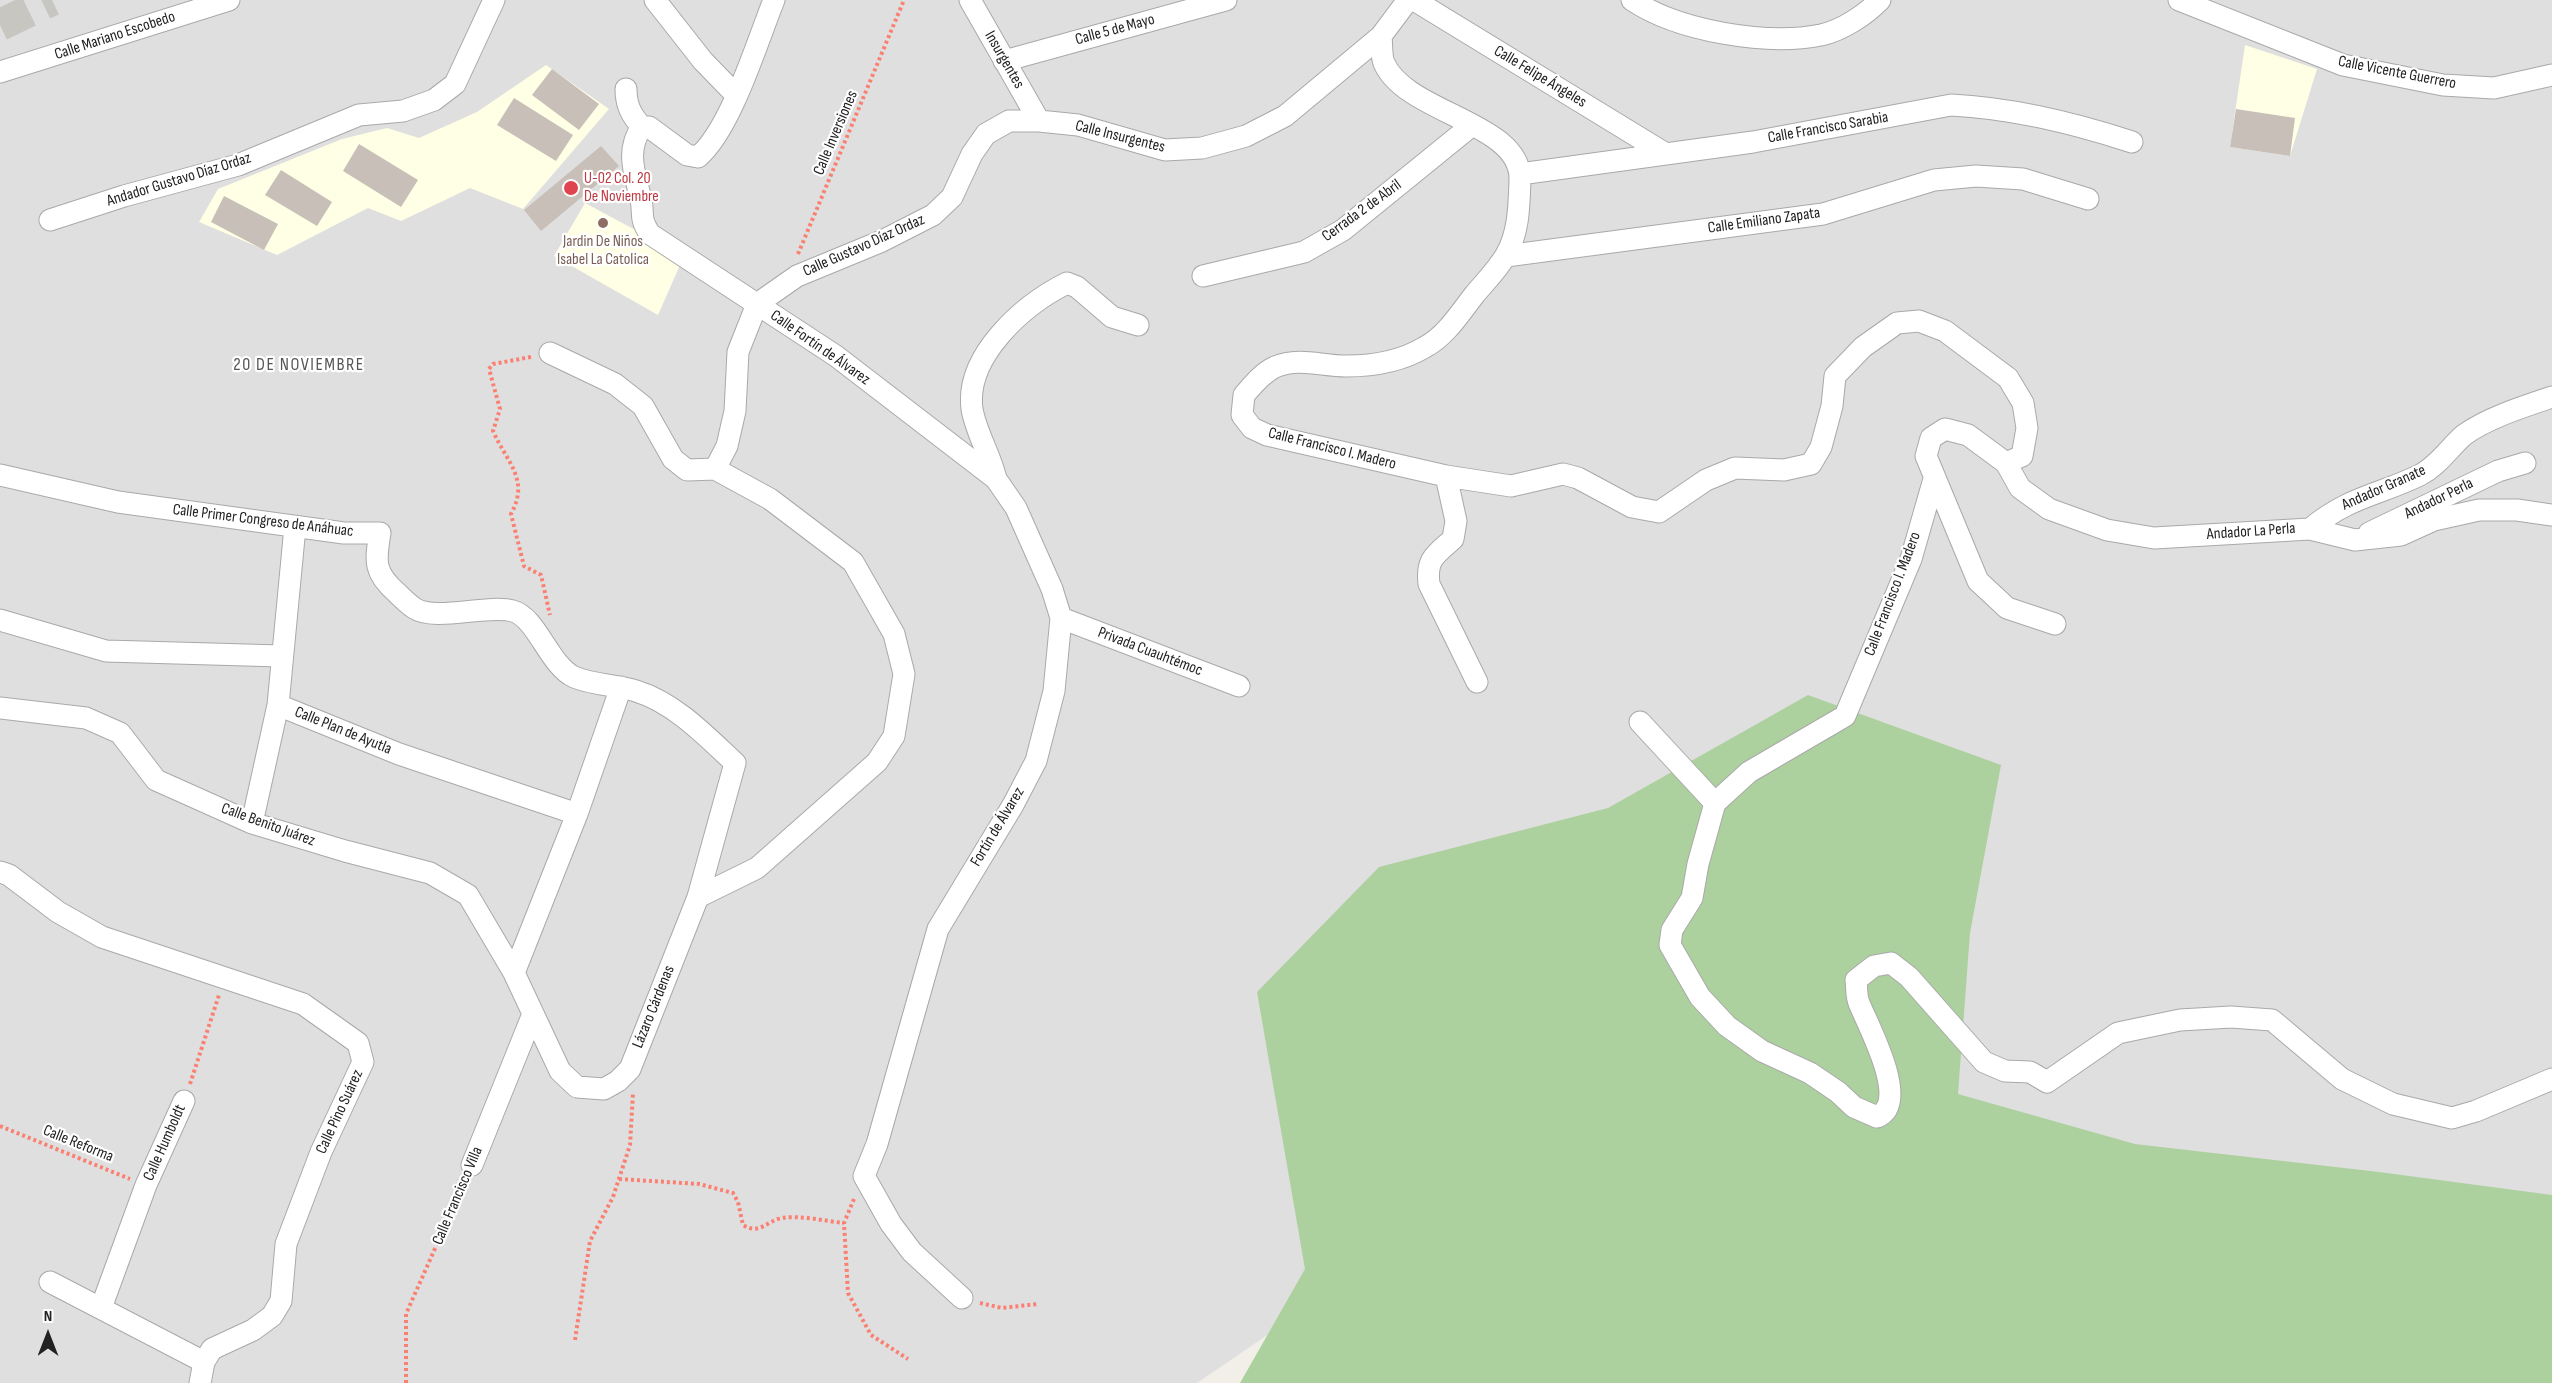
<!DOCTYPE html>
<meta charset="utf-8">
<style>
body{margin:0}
#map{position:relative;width:2552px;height:1383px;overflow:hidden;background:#f2efe9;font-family:"Sofia Sans Condensed",sans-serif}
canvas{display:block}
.north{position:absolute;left:18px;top:1305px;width:60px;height:60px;-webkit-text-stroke:4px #fff;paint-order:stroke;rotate:0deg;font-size:16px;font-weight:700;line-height:24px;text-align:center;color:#222}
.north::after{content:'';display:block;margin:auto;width:21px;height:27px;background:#222;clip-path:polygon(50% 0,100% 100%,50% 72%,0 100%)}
</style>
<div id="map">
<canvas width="2552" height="1383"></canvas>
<div class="north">N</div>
</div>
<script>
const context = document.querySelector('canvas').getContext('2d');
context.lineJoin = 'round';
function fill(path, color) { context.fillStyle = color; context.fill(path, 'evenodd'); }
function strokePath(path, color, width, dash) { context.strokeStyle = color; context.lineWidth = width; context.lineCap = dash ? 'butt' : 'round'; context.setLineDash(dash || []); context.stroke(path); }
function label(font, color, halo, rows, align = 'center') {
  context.font = font + ' "Sofia Sans Condensed",sans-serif'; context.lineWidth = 4.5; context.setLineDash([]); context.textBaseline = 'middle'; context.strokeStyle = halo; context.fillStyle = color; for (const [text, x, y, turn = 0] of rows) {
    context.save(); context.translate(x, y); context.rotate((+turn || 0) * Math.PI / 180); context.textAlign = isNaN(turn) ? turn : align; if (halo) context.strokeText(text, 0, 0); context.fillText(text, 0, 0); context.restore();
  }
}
const residential = new Path2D(`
 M0,0H2552V1383H2179L1610,1101L1197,1383H0Z`);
const education = new Path2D(`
 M2245,45L2317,69L2290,156L2230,147Z
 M546,65L609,109L523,209L470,188L401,221L368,208L277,255L199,222L218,189L342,139L387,128L419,138L477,112Z
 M585,203L684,256L658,315L554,256Z`);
const forest = new Path2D(`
 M1808,695L2001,765L1970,933L1958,1094L2135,1144L2379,1172L2552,1195V1383H1240L1305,1269L1257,992L1379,867L1608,808Z`);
const building = new Path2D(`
 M552,69L599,104L579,130L532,95Z
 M514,98L573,135L556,161L497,125Z
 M2236,109L2295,118L2290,156L2230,147Z
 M359,144L418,180L401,207L343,171Z
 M601,146L619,166L541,231L524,210Z
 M281,170L332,202L317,226L265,195Z
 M224,196L278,224L264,250L211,222Z`);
const highwayTunnel = new Path2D(`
 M0,25L52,0`);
const path = new Path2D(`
 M798,254L904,0
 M531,357L493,364L489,369L500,409L493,431C507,463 530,479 511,514L524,566L541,575L550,615
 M190,1084L219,995
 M0,1126L130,1179
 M619,1179L699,1184L733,1193L738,1202L743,1225C759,1235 766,1222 781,1218C800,1215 825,1221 844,1223
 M854,1199L844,1223L848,1293L871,1335L908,1359
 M980,1303L1002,1308L1038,1304
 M575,1340L590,1241L613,1197L630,1145L633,1093
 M406,1383V1314L464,1183`);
const minor = new Path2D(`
 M655,0L703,61L736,95
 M774,0C757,42 731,129 698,157L687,155L649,127H642C625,150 635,175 641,199C644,215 639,218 650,234L836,356L996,479L1016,508L1052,589L1061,618L1054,691L1036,761L1013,805L938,929L877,1144L864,1176L891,1224L912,1252L962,1298
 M970,0L1039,121
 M1414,0L1666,154
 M1632,0C1678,31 1767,46 1821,35C1843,30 1865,15 1880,0
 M2179,0L2343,65L2443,85L2494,88L2552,75
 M1381,36C1382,44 1381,56 1384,63C1406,114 1522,122 1520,180C1519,206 1519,232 1506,255C1498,269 1485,282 1475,294C1460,313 1446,336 1425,347C1402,361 1373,366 1346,366C1321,366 1299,357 1275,367C1262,373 1253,385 1244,395L1242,415L1252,428L1267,435L1446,476L1511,486L1563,474L1578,478L1632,507L1659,512L1706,480L1735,468L1784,470L1811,464L1821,447L1832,406L1835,376L1863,347L1897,323L1919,321L1945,331L2008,378L2023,403L2027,428L2022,456L2006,463L1968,435L1945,429L1931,438L1926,456L1978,581L2007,608L2055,624
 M1004,61L1226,0
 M0,72L229,0
 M626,89C626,105 631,115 642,127
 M1520,174L1753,142L1951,105C2012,108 2074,123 2132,142
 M50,220L124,196L238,165L359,115L403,111L434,100L455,84L494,0
 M1506,256L1823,214L1934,180L1976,176L2023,179L2088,199
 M1203,276L1304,252L1343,230L1471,126
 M550,353L615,384L643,406L673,459L687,470L715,469L770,499L853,562L894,634L904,674L894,736L877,762L757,868L698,897
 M2006,463L2020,488L2049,509L2107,530L2154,538L2310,529L2355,540L2401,535L2434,520L2479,510H2517L2552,515
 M715,469L727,446L735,411L738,352L757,304L797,276L882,241L933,215L952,197L972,154L986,134L1009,121H1039L1078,125L1165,150L1202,148L1246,136L1285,116L1381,36L1408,0
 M0,475L118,502L344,533H380C375,562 374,573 397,593C402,598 408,604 414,608C435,622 487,604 513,611C537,618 549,665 574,677C593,685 617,685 636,691C675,703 706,736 735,763L698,897L630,1069L618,1081L604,1089L577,1087L560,1071L514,973L468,895L430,873L345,851L252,823L156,780L120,733L86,718L0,708
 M1446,476L1456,521L1453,539C1435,555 1426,559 1429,584L1477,682
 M996,479C991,456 976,433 972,409C965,356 1023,305 1067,283L1077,287L1112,317L1138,325
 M1934,479L1911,559L1845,716L1749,772L1715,803L1698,864L1692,898L1672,930L1670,945L1700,997L1727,1026L1762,1051L1810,1073L1838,1092L1854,1107L1877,1117C1911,1103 1868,1026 1859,1003C1856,996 1857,987 1856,980L1874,966L1891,963L1909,977L1984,1062L2005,1071L2030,1072L2047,1082L2118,1033L2180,1020L2231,1017L2272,1020L2342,1079L2393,1104L2452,1118L2476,1111L2552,1079
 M2310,529C2348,497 2379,495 2420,475C2438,466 2449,448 2464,435C2487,418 2525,406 2552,397
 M2369,533L2498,471L2525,463
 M1061,618L1239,686
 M0,620L106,651L281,656
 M278,705L399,754L577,814
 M1640,722L1715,803
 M252,823L278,705L295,527
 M0,872L9,875L58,912L102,937L303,1004L358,1043L363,1062L321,1152L286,1244L281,1301L272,1316L253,1330L212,1349L204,1362L200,1383
 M514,973L577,814L621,687
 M472,1165L533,1014
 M50,1282L204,1362
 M101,1308L146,1185L184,1101`);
const markers = [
 [571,188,8,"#e0444e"],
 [603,223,6,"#8d6e63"]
];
const streetNames = [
 ["Calle 5 de Mayo",1115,30,-15],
 ["Calle Mariano Escobedo",115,36,-18],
 ["Insurgentes",1004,60,60],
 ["Calle Vicente Guerrero",2397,73,11],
 ["Calle Felipe Ángeles",1540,77,31],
 ["Calle Francisco Sarabia",1828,128,-10],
 ["Calle Inversiones",836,133,-67],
 ["Calle Insurgentes",1120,137,14],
 ["Andador Gustavo Díaz Ordaz",179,180,-17],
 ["Cerrada 2 de Abril",1362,211,-36],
 ["Calle Emiliano Zapata",1764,221,-8],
 ["Calle Gustavo Díaz Ordaz",864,246,-24],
 ["Calle Fortín de Álvarez",820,348,35],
 ["Calle Francisco I. Madero",1332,449,14],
 ["Andador Granate",2384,488,-24],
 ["Andador Perla",2439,499,-26],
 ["Calle Primer Congreso de Anáhuac",263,521,7],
 ["Andador La Perla",2251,532,-4],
 ["Calle Francisco I. Madero",1893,594,-69],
 ["Privada Cuauhtémoc",1150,652,21],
 ["Calle Plan de Ayutla",343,731,22],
 ["Calle Benito Juárez",268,825,20],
 ["Fortín de Álvarez",998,827,-59],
 ["Lázaro Cárdenas",654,1007,-68],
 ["Calle Pino Suárez",340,1112,-65],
 ["Calle Humboldt",165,1143,-66],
 ["Calle Reforma",78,1144,22],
 ["Calle Francisco Villa",458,1196,-67]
];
const healthNames = [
 ["U-02 Col. 20",584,179],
 ["De Noviembre",584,197]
];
const educationNames = [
 ["Jardin De Niños",603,242],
 ["Isabel La Catolica",603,260]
];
const neighbourhoodNames = [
 ["20 DE NOVIEMBRE",299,365]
];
fill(residential, '#e0dfdf');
fill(education, '#ffffe5');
fill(forest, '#add19e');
fill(building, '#c7bfb8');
strokePath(highwayTunnel, '#c8c6c1', 32, [32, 16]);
strokePath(minor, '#a9a9a9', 23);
strokePath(path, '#fa8072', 4, [3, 3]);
strokePath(minor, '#fff', 21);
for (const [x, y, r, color] of markers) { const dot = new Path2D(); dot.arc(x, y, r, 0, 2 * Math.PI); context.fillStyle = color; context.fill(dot); strokePath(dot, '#fff', 2); }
label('16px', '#222', '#fff', streetNames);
label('16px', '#be3a42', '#fff', healthNames, 'left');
label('16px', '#785e54', '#fff', educationNames);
context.letterSpacing = '1.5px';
label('18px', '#555', '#fff', neighbourhoodNames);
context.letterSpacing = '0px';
</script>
